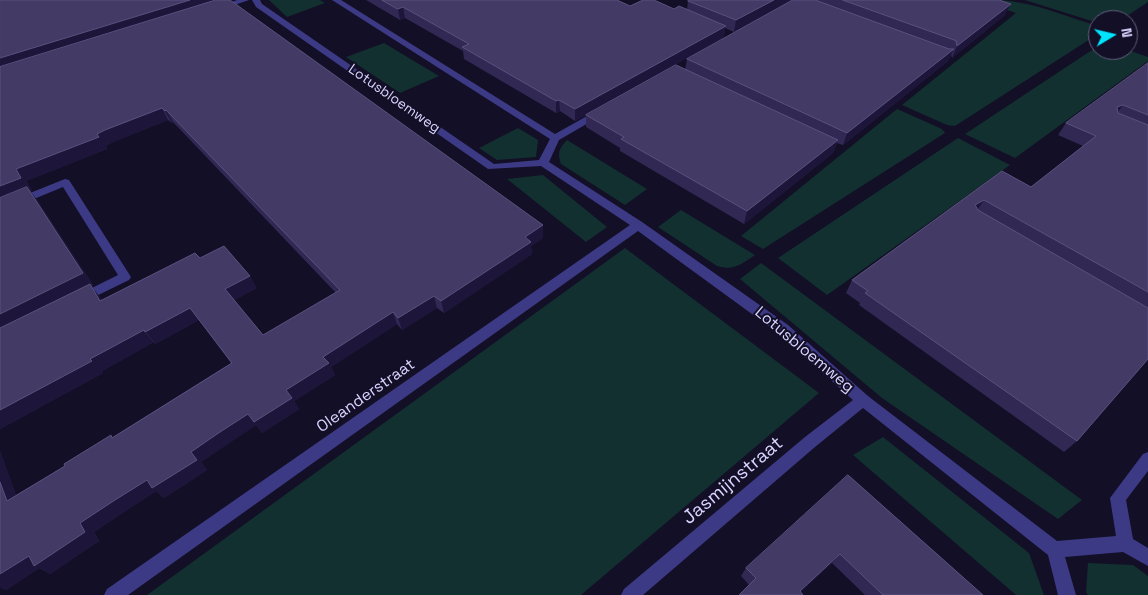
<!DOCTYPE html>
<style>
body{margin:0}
#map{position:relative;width:1148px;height:595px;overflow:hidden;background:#130f26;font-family:"Space Grotesk",sans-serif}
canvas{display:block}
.north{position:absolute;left:1088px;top:10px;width:50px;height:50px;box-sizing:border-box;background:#130f26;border:1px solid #625e7d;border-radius:50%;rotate:81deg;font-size:14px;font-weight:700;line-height:20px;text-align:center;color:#d9d4ff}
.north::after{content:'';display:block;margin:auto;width:18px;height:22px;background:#00e5ff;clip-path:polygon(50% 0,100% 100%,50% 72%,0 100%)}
</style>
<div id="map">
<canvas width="1148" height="595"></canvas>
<div class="north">N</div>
</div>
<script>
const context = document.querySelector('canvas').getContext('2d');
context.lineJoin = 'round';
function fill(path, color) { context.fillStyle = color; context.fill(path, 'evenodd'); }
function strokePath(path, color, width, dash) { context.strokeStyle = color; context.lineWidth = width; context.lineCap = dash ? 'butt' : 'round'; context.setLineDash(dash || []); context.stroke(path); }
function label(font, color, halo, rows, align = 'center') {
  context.font = font + ' "Space Grotesk",sans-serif'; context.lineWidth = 4; context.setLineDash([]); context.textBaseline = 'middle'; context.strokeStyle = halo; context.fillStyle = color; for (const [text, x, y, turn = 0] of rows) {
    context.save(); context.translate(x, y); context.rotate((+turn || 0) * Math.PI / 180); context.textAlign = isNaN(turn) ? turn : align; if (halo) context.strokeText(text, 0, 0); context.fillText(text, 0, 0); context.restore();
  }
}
const green = new Path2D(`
 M269,0H320L325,3L287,17Z
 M993,0C1029,0 1064,16 1098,26V34L955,126L947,125L902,105L1016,13L989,4Z
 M1025,0H1148V2L1121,20H1098V23Z
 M384,43L439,76L400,93L346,57Z
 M1098,46V50H1128L1148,57V61L1015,158L965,134Z
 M897,109L942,129L945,133L763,249L741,236Z
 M518,128L538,140L536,157L497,160L479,148Z
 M958,138L1010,165L827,295L778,258Z
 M567,140L647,189L625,205L561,164C557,153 559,148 567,140Z
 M543,175L607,227L586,242L507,179Z
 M681,210L755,255C742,264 733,271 717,266L658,227Z
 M625,248L819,393L581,595H147Z
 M761,263L1082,500L1058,519L882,398L740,279Z
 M883,437L1029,553L1044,595H1016L853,455Z
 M1088,563L1133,565L1148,576V595H1088L1086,592Z`);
const minor = new Path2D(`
 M237,0H249L220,10L216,8Z
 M252,0H260L262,4L494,164L539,160L550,139L332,0H341L555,134L596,111H602V115L559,140L549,162L642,222L788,325L868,396L1057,541L1116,536L1110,498L1143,454L1148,452V471L1126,500L1133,539L1148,548V566L1123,552L1065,557L1076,595H1058L1048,555L863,408L815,447L643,595H621L624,589L805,437L853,400L778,333L638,231L128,595H104L107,589L630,225L541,166L488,169L256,7Z
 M65,179L69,180L131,277L129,280L80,304L76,302L74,299L76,296L118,275L63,187L0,213V205Z`);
const wall = new Path2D(`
 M0,0L543,225V238L531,246L532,254L444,313L437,308L402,330L397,324L331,367L335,375L294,401L299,409L262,433L256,425L229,443L201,462L207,470L164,498L156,491L127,510L94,532L99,541L50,574L39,568L6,590L0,587V451L16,495L113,437L231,363L199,320L155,344L154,342L102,371L103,373L0,429ZM168,120L172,123L173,122L336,293L263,335L234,300L257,288L200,258L102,300L91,286L93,285L37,200L30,191L32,190L26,181L107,149L106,146L113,142Z
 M366,0H617L630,6L687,10L688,1L792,0L734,32L725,28L724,37L575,121L560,111L556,113L464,59L463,51L405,18L400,20Z
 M793,0H999L1005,15L952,58L951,55L948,61L843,145L837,143L833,153L744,224L620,151V148L586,127V115L685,70L687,59Z
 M1148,63V359L1077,441L1064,452L859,305L860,303L846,293L852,280L1002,171L1031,187L1083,146L1058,135L1066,123Z
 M848,475L983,595H865L832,563L800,592L749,585L741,576L746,568Z`);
const shadedWall = new Path2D(`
 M190,0H222L0,72V58Z
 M774,0H792L734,32L736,20Z
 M1011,4L1005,15L952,58L957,46Z
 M403,7L405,18L400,20L398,9Z
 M726,26L724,37L575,121V109Z
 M954,49L948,61L843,145L847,133Z
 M559,100L560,111L556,113V101Z
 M1123,105L1114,117L1117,107Z
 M162,108L168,120L113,142L106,146L107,149L26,181L32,190L30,191L37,200L93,285L91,286L100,297L111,313L0,332V186L16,169L97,134L105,130Z
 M166,110L173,122L172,123L165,111Z
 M838,140L833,153L744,224L747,211Z
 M984,200L976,212L975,205Z
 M543,225V238L531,246L532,254L444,313L441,301L525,237Z
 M250,276L257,288L232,301L225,289Z
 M434,296L437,308L402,330L398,318Z
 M190,308L199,320L155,344L145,332Z
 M393,312L397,324L331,367L335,375L294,401L299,409L262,433L254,422L286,390L323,357Z
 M144,330L154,342L102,371L103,373L0,429V410L90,359Z
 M248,414L256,425L201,462L207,470L164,498L156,491L94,532L99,541L50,574L39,568L6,590L0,587V574Z
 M0,451L22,511L7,501L0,482Z
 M840,554L832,563L798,595L800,591Z`);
const building = new Path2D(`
 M0,0H190L0,58Z
 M216,0H230L543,225L525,237L531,242L441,301L434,296L398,318L393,312L323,357L329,363L286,390L292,398L254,422L248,414L220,432L191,452L197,460L152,488L147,480L115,500L80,523L85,532L34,566L29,556L0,574V482L7,501L65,466L64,464L111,435L112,438L232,363L190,308L145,332L144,330L90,359L92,361L0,410V328L90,284L100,301L195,253L200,258L224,246L250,276L225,289L263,335L340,290L166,110L165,111L162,108L105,130L97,134L99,137L16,169L21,178L0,186V67Z
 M382,0H617L630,6L643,0H654L674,9L679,6L726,26L575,109L559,100L556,101L462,47L469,44L403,7L398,9Z
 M690,0H774L736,20L688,1Z
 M793,0H815L949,49H954L847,133L687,59Z
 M843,0H999L1011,4L957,46L956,41Z
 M1148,63V115L1123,105L1117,107L1118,113L1148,125V292L984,200L975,205L978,210L1148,308V359L1077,441L865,293L868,291L852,280L1002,171L1031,187L1096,136L1066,123Z
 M676,65L838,140L747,211L621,139L624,137L586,115Z
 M27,187L83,273L0,314V198Z
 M848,475L983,595H883L840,554L800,591L803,595H739L756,578L746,568Z`);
const farStreetnames = [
 ["Lotusbloemweg",394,99,35]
];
const streetNames = [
 ["Lotusbloemweg",804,350,40],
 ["Oleanderstraat",366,396,-35]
];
const nearStreetnames = [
 ["Jasmijnstraat",733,481,-40]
];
fill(green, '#12302f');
fill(minor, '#3d3a85');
fill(wall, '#312854');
fill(shadedWall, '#1d163a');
fill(building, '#433a66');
strokePath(building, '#5a527e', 1);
label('14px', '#d9d4ff', '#130f26', farStreetnames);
label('16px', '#d9d4ff', '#130f26', streetNames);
label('19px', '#d9d4ff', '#130f26', nearStreetnames);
</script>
